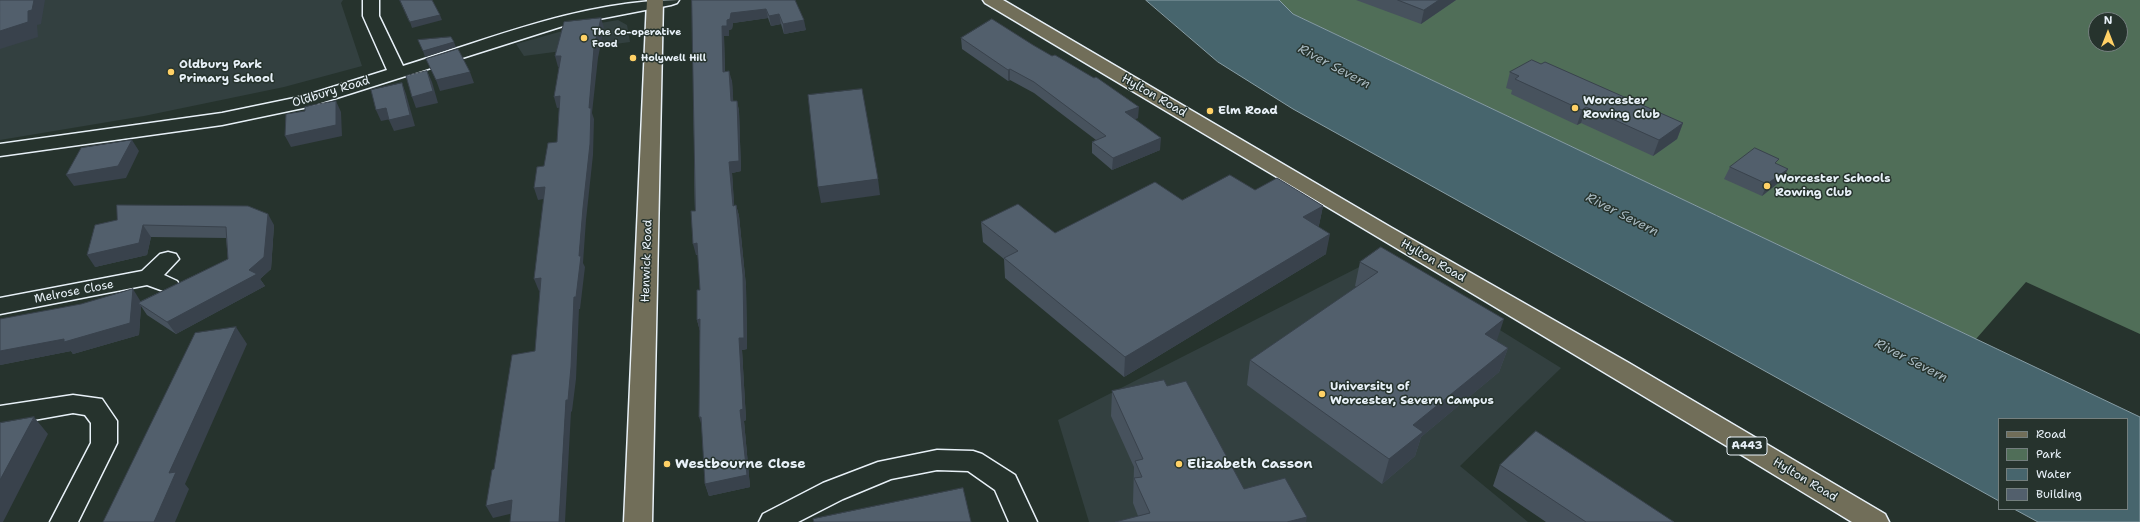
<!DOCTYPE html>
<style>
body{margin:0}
#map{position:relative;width:2140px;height:522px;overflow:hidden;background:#26332d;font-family:"Shantell Sans",sans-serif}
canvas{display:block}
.legend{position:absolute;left:1998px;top:418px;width:130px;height:92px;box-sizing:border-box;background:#26332d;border:1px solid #747f7e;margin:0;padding:5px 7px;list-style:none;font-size:12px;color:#e8f1f8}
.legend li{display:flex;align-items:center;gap:8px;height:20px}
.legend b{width:20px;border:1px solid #747f7e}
.north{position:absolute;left:2088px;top:12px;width:40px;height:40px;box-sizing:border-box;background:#26332d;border:1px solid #747f7e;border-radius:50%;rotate:0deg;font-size:11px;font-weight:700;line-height:16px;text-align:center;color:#e8f1f8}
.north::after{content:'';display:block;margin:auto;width:14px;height:18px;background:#ffd166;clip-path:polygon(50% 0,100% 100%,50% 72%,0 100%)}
</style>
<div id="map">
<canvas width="2140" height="522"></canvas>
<ul class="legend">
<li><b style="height:5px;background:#716e59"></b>Road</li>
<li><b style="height:11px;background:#506e58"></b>Park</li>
<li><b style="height:11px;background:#47656d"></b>Water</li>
<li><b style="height:11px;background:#525f6c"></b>Building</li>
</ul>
<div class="north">N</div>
</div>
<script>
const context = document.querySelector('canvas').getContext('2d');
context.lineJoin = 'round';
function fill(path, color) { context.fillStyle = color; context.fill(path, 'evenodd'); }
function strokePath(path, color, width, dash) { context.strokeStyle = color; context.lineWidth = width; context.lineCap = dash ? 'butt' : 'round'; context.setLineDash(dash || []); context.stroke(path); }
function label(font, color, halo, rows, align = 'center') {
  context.font = font + ' "Shantell Sans",sans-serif'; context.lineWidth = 3; context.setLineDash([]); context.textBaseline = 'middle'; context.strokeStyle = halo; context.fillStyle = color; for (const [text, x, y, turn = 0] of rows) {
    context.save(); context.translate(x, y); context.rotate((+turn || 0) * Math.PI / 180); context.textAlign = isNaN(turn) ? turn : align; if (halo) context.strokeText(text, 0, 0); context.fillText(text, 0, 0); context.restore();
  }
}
const built = new Path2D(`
 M0,0H343L341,3L362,66L284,87L144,116L0,140Z
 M618,20L627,25L630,42L524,56L516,44L577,27Z
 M1381,256L1561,368L1460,466L1528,522H1089L1058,420Z`);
const green = new Path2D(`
 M1279,0H2140V334L2026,282L1976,339L1293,14ZM2096,20H2120V44H2096Z`);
const water = new Path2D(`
 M1146,0H1279L1293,14L2140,417V522H2038L2014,509H2127V419H1999V501L1293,109L1218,62Z`);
const minor = new Path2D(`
 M363,0H379V16L403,66C492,38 585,0 679,0L677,3L671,5L563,26L308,107L222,125L0,156V144L222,113L304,96L387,70L363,16Z
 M168,252L176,254L179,259L164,275L177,281L180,286L177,291L169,293L147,285L0,314V298L142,271L160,254Z
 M73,395L102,399L117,421V443L78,522H50L91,443V423L85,415L73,413L0,426V406Z
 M937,450L973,451L982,454L1015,475L1037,522H1009L995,490L968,471L937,470L891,479L843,499L798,522H759L763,514L823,483L878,462Z`);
const major = new Path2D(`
 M647,0H663L652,522H624Z
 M983,0H1003L1392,228L1629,363L1885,514L1889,522H1852C1565,347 1274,176 985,3Z`);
const wall = new Path2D(`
 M692,0H795L806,30L784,34L781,24L771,26L768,18L733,23L732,29L729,30V36H724L725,71L732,81L733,101H737L739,111L741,171L732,173L734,205H736L739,216L746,286L747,349L742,350L746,420L744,421L750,487L709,496L705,484L700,331L697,320L700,290L698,255H696L695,211Z
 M1356,0H1456L1421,24Z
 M961,38L1138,118L1134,119L1160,150L1112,170L1092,153V142L1096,140L1034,93L1010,80L1008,81L962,49Z
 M1510,72L1683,123L1677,139L1653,156L1581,123L1577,125L1511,94L1512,90L1506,88Z
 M1730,167L1788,169L1782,180L1762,196L1724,179Z
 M1255,190L1323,206L1319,225L1318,227L1326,254L1124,377L1005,278L1004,259L983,242L981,222L1055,233L1182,200Z
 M117,220L274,225L271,269L260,279L265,286L176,334L147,315L141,306L139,335L73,354L71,351L0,365V319L141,301L228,259L226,238L151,237L147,255L95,267Z
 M1360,262L1508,348L1499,372L1421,437L1415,456L1382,484L1247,385L1250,360L1357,287L1355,286Z
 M1167,386L1244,489L1138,516L1133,503L1134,467L1111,416L1112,391Z
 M1500,465L1674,522H1546L1493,486Z`);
const shadedWall = new Path2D(`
 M34,0H45L41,24L37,25L38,37L0,49V31L28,11Z
 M1439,0H1456L1421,24L1424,10Z
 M766,9L768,18L733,23L732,29L729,30V36H724L725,82L723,72L722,26L727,20L731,13Z
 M779,14L781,24L771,26L769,16Z
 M440,15L442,20L412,28L410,22Z
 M601,18L604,28L598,58L592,113L594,119L593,155L586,220L583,263L585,267L580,309H579L576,379L572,411L571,412L565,522H559L566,400L574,297L579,256L589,108L594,48Z
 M804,20L806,30L784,34L783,24Z
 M454,42L456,47L425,57L423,51Z
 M555,56H561L564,66L558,67Z
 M1010,69V80L1008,81V70Z
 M427,71L432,82L438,103L416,108L412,97Z
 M729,71L732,81L734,112L731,101Z
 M470,72L474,83L440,91L436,80Z
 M402,83L406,94L415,126L394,131L389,120Z
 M560,96L564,107L557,108L554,97Z
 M336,101L341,112L342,136L291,147L285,136Z
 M737,101L739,111L741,171L732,173L735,216L733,206L729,162Z
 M1139,107L1138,118L1124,123L1125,112Z
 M1586,107L1581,123L1577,125L1582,110Z
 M386,108L391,119L381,121L376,110Z
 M1683,123L1677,139L1653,156L1659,140Z
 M1161,138L1160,150L1112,170L1113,158Z
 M132,140L139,151L126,178L74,186L66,175Z
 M1788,169L1782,180L1762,196L1767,184Z
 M878,179L880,195L821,203L818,187Z
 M545,187L549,198L538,200L534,188Z
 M736,205L739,216L746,286L747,349L742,350L746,420L744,421L750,487L709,496L705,484L740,410Z
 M1323,206L1319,225L1300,237L1303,217Z
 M268,214L274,225L271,269L260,279L265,286L176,334L167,322L249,270Z
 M143,225L151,237L147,255L95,267L87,255Z
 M1330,234L1326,254L1124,377L1125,357Z
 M697,243L700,254L696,255L693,244Z
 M541,278L545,290L539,291L534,279Z
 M133,289L141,302L138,303L141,306L139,335L73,354L71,351L0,365V351Z
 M700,319L703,331H700L697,320Z
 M1504,319L1496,343L1485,334Z
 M236,327L247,344L185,484L189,489L175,522H154L169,473Z
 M1508,348L1499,372L1421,437L1415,456L1382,484L1389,459L1413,425Z
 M34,417L48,434L3,522H0V480Z
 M699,417H701L703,429Z
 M512,500L518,512L493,518L486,506Z
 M1307,517L1306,522H1287Z`);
const building = new Path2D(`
 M0,0H34L32,10L28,11V22L0,31Z
 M400,0H432L440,15L410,22Z
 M692,0H795L804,20L783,24L779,14L769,16L766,9L731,13L730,19L727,20V26H722L723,72L729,71L731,101H737L739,161L729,162L733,206L736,205L743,275L744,338H739L743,409L740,410L747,475L705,484L701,417H699L700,319L697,320V290H700L697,243L693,244L691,211H695Z
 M1398,0H1439L1424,10Z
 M601,18L594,48L589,108H591L590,144L583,208L579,256H581L576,297H574L571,367L568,400H566L559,522H510L512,500L486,506L492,470L494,469L512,355L535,351L541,278L534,279L545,187L534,188L537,167L544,166L548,143L557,142L560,96L554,97L561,56H555L564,22Z
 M992,19L1033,45L1052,56L1055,55L1094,78L1096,77L1139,107L1125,112L1161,138L1113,158L1092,142L1106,136L1034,82L1010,69L1008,70L961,38Z
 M451,37L454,42L423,51L418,40Z
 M458,49L470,72L436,80L426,59Z
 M1532,60L1541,64L1545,62L1683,123L1659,140L1586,107L1582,110L1515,79L1519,76L1510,72Z
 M427,71L433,91L412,97L406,76Z
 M402,83L410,115L389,120L386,108L376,110L371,90Z
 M862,89L878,179L818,187L808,95Z
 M336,101V125L285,136L286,114L305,111V107Z
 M132,140L118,166L66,175L81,148Z
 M1755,148L1779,159L1775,163L1788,169L1767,184L1730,167Z
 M1230,175L1255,190L1277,178L1323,206L1303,217L1330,234L1125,357L1004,258L1018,251L981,222L1018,204L1055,233L1155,182L1182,200Z
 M117,205L248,206L268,214L264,257L249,270L257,274L167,322L138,303L228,259L226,227L143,225L139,243L87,255L95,225L117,220Z
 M1381,247L1504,319L1485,334L1508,348L1413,425L1423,432L1389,459L1250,360L1378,272L1360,262Z
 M133,289L130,323L64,342V339L0,351V319L81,304Z
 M236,327L169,473L176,472L154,522H103L195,333Z
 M1164,380L1167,386L1186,381L1244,489L1285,478L1307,517L1287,522H1115L1150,513L1134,478L1142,477L1135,461L1143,459L1112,391Z
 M34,417L0,480V423Z
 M1536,431L1674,522H1586L1500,465Z
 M963,488L971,522H814L813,519Z`);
const markers = [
 [584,38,4,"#ffd166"],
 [633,58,4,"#ffd166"],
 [171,72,4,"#ffd166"],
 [1575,108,4,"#ffd166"],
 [1210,111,4,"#ffd166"],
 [1767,186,4,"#ffd166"],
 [1322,394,4,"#ffd166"],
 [667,464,4,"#ffd166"],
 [1179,464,4,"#ffd166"]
];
const farPoinames = [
 ["The Co-operative",592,32],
 ["Food",592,44],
 ["Holywell Hill",641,58]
];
const shields = [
 [1747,446,40]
];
const shieldNames = [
 ["A443",1747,446]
];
const poiNames = [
 ["Oldbury Park",179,65],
 ["Primary School",179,79],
 ["Worcester",1583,101],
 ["Rowing Club",1583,115],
 ["Elm Road",1218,111],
 ["Worcester Schools",1775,179],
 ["Rowing Club",1775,193],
 ["University of",1330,387],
 ["Worcester, Severn Campus",1330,401]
];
const streetNames = [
 ["Oldbury Road",331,92,-17],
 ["Hylton Road",1154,96,30],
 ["Henwick Road",647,261,-88],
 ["Hylton Road",1433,261,30],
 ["Melrose Close",74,292,-11],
 ["Hylton Road",1805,480,31]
];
const waterNames = [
 ["River Severn",1334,67,28],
 ["River Severn",1622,215,27],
 ["River Severn",1911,361,27]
];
const nearPoinames = [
 ["Westbourne Close",675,464],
 ["Elizabeth Casson",1187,464]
];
fill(built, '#334040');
fill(green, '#506e58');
fill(water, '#47656d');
strokePath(water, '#879da5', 1);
strokePath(minor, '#e8f1f8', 3);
strokePath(major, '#e8f1f8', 3);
fill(minor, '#26332d');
fill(major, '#716e59');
fill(wall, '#47525d');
fill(shadedWall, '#39424c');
fill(building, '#525f6c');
strokePath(building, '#39424c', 1);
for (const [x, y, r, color] of markers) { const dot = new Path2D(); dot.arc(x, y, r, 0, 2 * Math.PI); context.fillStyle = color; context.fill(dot); strokePath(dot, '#26332d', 1.5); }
label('bold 10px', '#e8f1f8', '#26332d', farPoinames, 'left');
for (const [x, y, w] of shields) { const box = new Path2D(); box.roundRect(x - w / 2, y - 9, w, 18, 3); context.fillStyle = '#26332d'; context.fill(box); strokePath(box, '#e8f1f8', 1); }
label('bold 11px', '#e8f1f8', null, shieldNames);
label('bold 12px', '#e8f1f8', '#26332d', poiNames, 'left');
label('12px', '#e8f1f8', '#26332d', streetNames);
label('italic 13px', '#a8b9c0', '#26332d', waterNames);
label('bold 14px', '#e8f1f8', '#26332d', nearPoinames, 'left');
</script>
